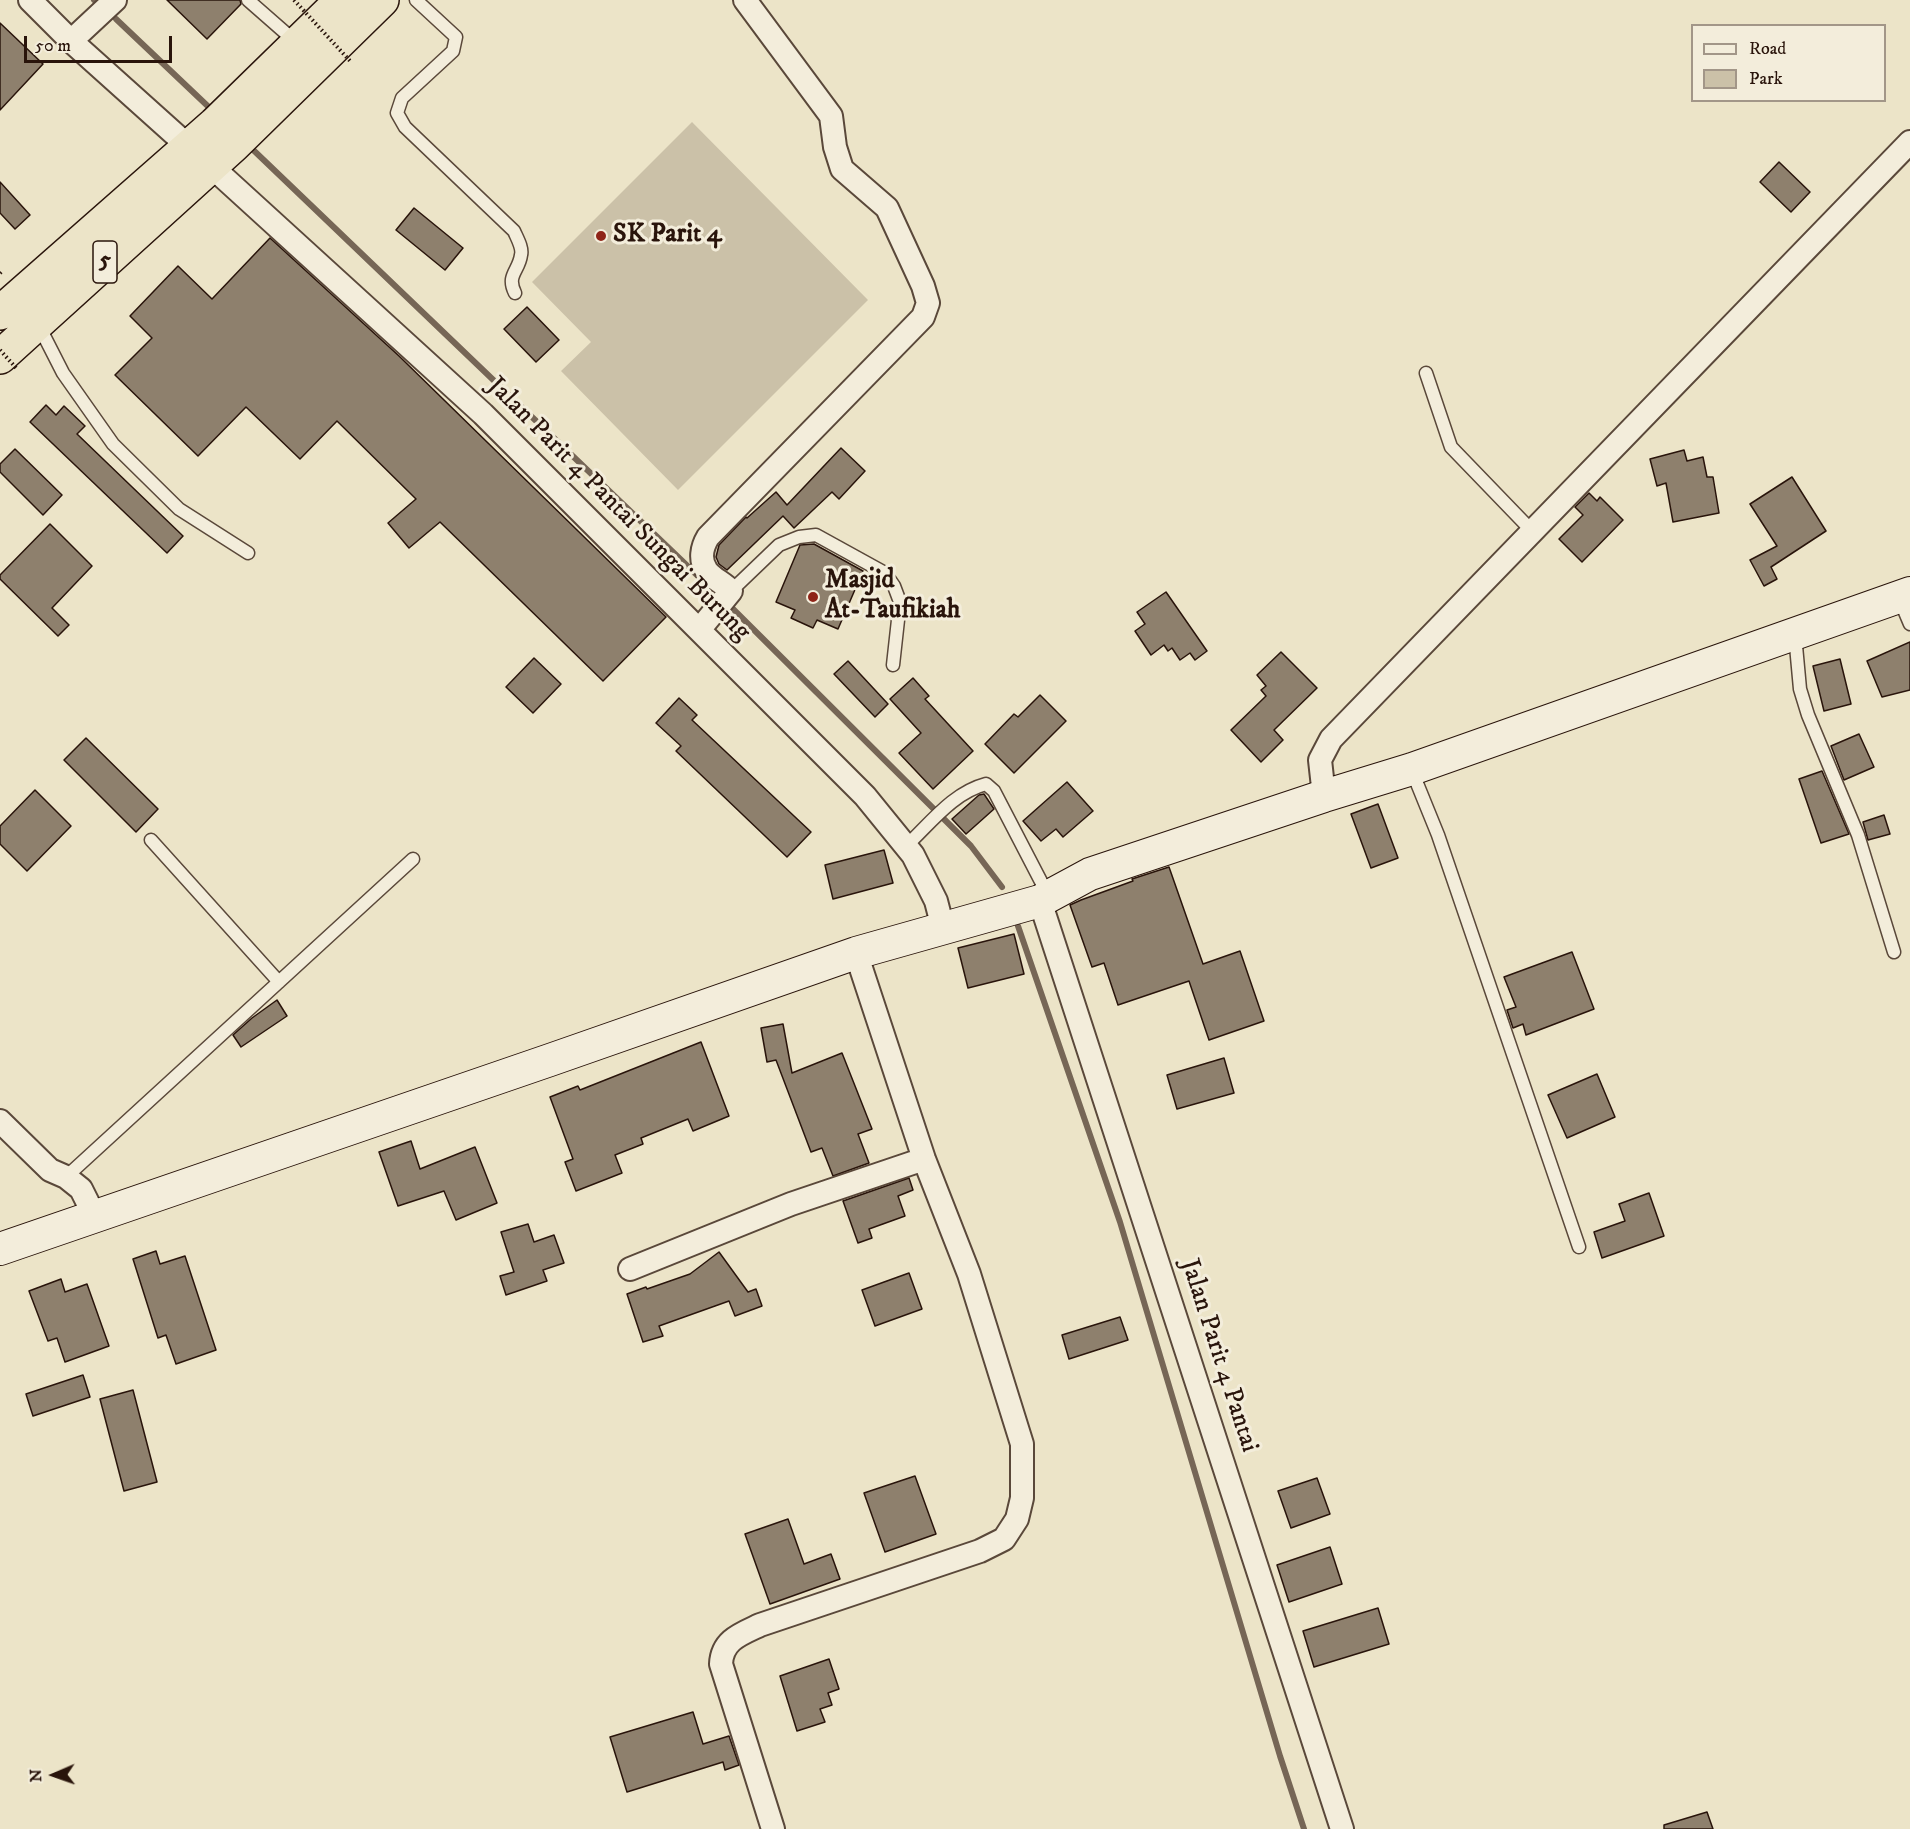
<!DOCTYPE html>
<style>
body{margin:0}
#map{position:relative;width:1910px;height:1829px;overflow:hidden;background:#ece4c8;font-family:"IM FELL DW Pica",serif}
canvas{display:block}
.legend{position:absolute;left:1691px;top:24px;width:195px;height:78px;box-sizing:border-box;background:#f3eddb;border:2px solid #a29688;margin:0;padding:8px 10px;list-style:none;font-size:18px;color:#29140b}
.legend li{display:flex;align-items:center;gap:12px;height:30px}
.legend b{width:30px;border:2px solid #a29688}
.north{position:absolute;left:24px;top:1745px;width:60px;height:60px;-webkit-text-stroke:4px #f3eddb;paint-order:stroke;rotate:268deg;font-size:16px;font-weight:700;line-height:24px;text-align:center;color:#29140b}
.north::after{content:'';display:block;margin:auto;width:21px;height:27px;background:#29140b;clip-path:polygon(50% 0,100% 100%,50% 72%,0 100%)}
.scale{position:absolute;left:24px;top:36px;width:148px;height:27px;box-sizing:border-box;border:3px solid #29140b;border-top:0;padding-left:8px;font-size:18px;line-height:21px;white-space:nowrap;color:#29140b;-webkit-text-stroke:4px #f3eddb;paint-order:stroke}
</style>
<div id="map">
<canvas width="1910" height="1829"></canvas>
<ul class="legend">
<li><b style="height:8px;background:#f3eddb"></b>Road</li>
<li><b style="height:16px;background:#cbc1a8"></b>Park</li>
</ul>
<div class="north">N</div>
<div class="scale">50 m</div>
</div>
<script>
const context = document.querySelector('canvas').getContext('2d');
context.lineJoin = 'round';
function fill(path, color) { context.fillStyle = color; context.fill(path, 'evenodd'); }
function strokePath(path, color, width, dash) { context.strokeStyle = color; context.lineWidth = width; context.lineCap = dash ? 'butt' : 'round'; context.setLineDash(dash || []); context.stroke(path); }
function label(font, color, halo, rows, align = 'center') {
  context.font = font + ' "IM FELL DW Pica",serif'; context.lineWidth = 6; context.setLineDash([]); context.textBaseline = 'middle'; context.strokeStyle = halo; context.fillStyle = color; for (const [text, x, y, turn = 0] of rows) {
    context.save(); context.translate(x, y); context.rotate((+turn || 0) * Math.PI / 180); context.textAlign = isNaN(turn) ? turn : align; if (halo) context.strokeText(text, 0, 0); context.fillText(text, 0, 0); context.restore();
  }
}
const green = new Path2D(`
 M692,122L868,300L678,490L561,371L591,342L532,282Z`);
const stream = new Path2D(`
 M94,0L95,1
 M116,19L214,112
 M247,144L699,577
 M726,602L971,846L1002,887
 M1018,926L1120,1222L1280,1756L1304,1829`);
const building = new Path2D(`
 M167,0H240L241,4L207,39Z
 M0,23L43,64L0,110Z
 M1779,162L1810,192L1791,212L1760,182Z
 M0,182L30,215L15,229L0,213Z
 M414,208L463,248L445,270L396,230Z
 M270,238L399,356L666,617L603,681L440,522L409,548L388,523L416,499L337,421L300,459L246,407L198,456L115,375L152,338L130,316L178,266L212,299Z
 M527,307L559,340L536,362L504,329Z
 M46,405L56,415L64,406L85,426L77,434L183,536L167,553L30,422Z
 M841,448L865,471L839,499L832,492L794,528L783,516L727,570L719,564L716,557L719,545L746,517L747,518L776,492L787,505Z
 M15,449L62,495L43,515L0,472V464Z
 M1684,450L1687,461L1703,457L1707,477H1713L1719,513L1673,522L1666,483L1657,486L1650,459Z
 M1792,477L1826,531L1771,567L1777,579L1764,586L1750,560L1777,546L1750,504Z
 M1589,493L1597,501L1600,497L1623,520L1582,562L1559,539L1583,515L1575,507Z
 M50,524L92,566L52,608L69,625L58,636L0,579V575Z
 M814,544L863,571L838,629L817,620L813,628L791,618L795,610L776,602L800,545Z
 M1166,592L1207,651L1195,660L1190,653L1180,660L1172,648L1168,651L1164,645L1151,655L1135,631L1145,624L1137,612Z
 M1910,642V690L1882,697L1867,661Z
 M1281,652L1317,688L1274,730L1283,740L1261,762L1231,730L1266,696L1261,690L1266,686L1257,675Z
 M534,658L561,684L533,713L506,687Z
 M1840,659L1851,704L1824,711L1813,666Z
 M848,661L888,704L875,717L834,674Z
 M913,678L929,696L925,699L973,751L933,789L899,753L921,733L890,699Z
 M1040,695L1066,721L1014,773L985,744L1014,714L1018,717Z
 M679,698L697,715L692,720L811,832L787,857L676,751L681,746L656,723Z
 M1859,734L1874,767L1844,780L1831,746Z
 M86,738L158,809L136,832L64,760Z
 M1822,771L1849,834L1821,843L1799,779Z
 M1067,782L1093,811L1063,837L1056,829L1041,841L1023,821Z
 M35,790L71,826L27,871L0,844V826Z
 M984,794L994,809L966,834L952,819L979,795Z
 M1378,804L1398,858L1371,868L1351,814Z
 M1884,815L1890,834L1868,840L1863,822Z
 M884,850L893,883L833,899L825,865Z
 M1169,867L1203,964L1240,951L1264,1021L1209,1040L1189,981L1118,1005L1104,963L1092,967L1070,905L1081,900L1133,881L1132,879Z
 M1014,934L1024,974L968,988L958,948Z
 M1572,952L1594,1009L1526,1035L1523,1024L1513,1028L1507,1010L1516,1007L1504,977Z
 M277,1000L287,1016L241,1047L233,1035L252,1018Z
 M783,1024L792,1073L842,1053L872,1129L858,1134L869,1163L833,1176L822,1148L811,1152L776,1060L767,1062L761,1028Z
 M701,1042L729,1116L693,1131L688,1119L641,1138L643,1144L615,1155L622,1173L576,1191L565,1162L573,1159L550,1097L578,1086L580,1090Z
 M1224,1058L1234,1093L1177,1109L1167,1075Z
 M1597,1074L1615,1117L1567,1138L1548,1095Z
 M411,1141L420,1169L475,1147L497,1203L456,1220L444,1191L398,1206L379,1152Z
 M909,1178L913,1190L898,1196L905,1216L869,1229L872,1238L858,1243L843,1201Z
 M1649,1193L1664,1236L1602,1258L1594,1232L1625,1221L1619,1204Z
 M528,1224L534,1242L554,1235L564,1263L543,1270L547,1281L506,1295L500,1276L514,1272L501,1232Z
 M156,1251L160,1264L185,1256L216,1350L176,1364L166,1335L158,1338L133,1259Z
 M719,1252L748,1292L756,1289L762,1306L735,1316L729,1301L659,1326L663,1336L643,1342L627,1294L646,1287L647,1289L690,1274Z
 M909,1273L922,1309L875,1326L862,1290Z
 M61,1279L65,1292L87,1284L109,1346L65,1362L57,1338L48,1341L29,1291Z
 M1120,1317L1128,1340L1069,1359L1062,1335Z
 M83,1375L90,1397L33,1416L26,1394Z
 M133,1390L157,1482L124,1491L100,1399Z
 M915,1476L936,1534L885,1552L864,1493Z
 M1317,1478L1330,1514L1291,1528L1278,1491Z
 M788,1519L804,1564L831,1554L840,1579L770,1604L745,1534Z
 M1330,1547L1342,1584L1289,1602L1277,1565Z
 M1378,1608L1389,1644L1314,1667L1303,1631Z
 M829,1659L839,1689L828,1693L832,1705L820,1709L825,1722L797,1731L780,1676Z
 M693,1712L703,1744L729,1736L739,1765L725,1770L723,1762L627,1792L610,1737Z
 M1707,1812L1713,1829H1664V1825Z`);
const path = new Path2D(`
 M0,273L2,271`);
const lane = new Path2D(`
 M248,0L297,43
 M416,0L456,37L453,51L402,98L397,113L405,127L514,231C517,238 523,248 521,255C519,271 506,275 515,293
 M38,324L63,373L113,444L179,509L248,553
 M1426,373L1451,447L1533,532
 M731,591L779,545L799,537L816,535L885,573L894,586L900,602L893,665
 M1899,598L1910,624
 M1795,635L1800,689L1808,715L1858,835L1894,952
 M1412,771L1438,835L1579,1247
 M151,840L279,982
 M905,847C930,824 952,793 986,784L994,791L1048,895
 M66,1177L413,859`);
const street = new Path2D(`
 M30,0L71,41L188,146
 M71,41L115,0
 M211,166L483,414L865,796L913,855L936,901L943,928
 M699,630L731,591C724,583 713,579 707,571C699,560 702,547 708,537L923,317L928,303L923,286L887,208L842,169L835,147L831,116L745,0
 M1324,796L1320,760L1331,739L1910,142
 M1040,901L1342,1829
 M0,1121L50,1170L66,1177L81,1189L88,1203L91,1218
 M630,1269L791,1204L924,1159
 M773,1829L721,1664C722,1640 741,1634 760,1625L980,1551L1004,1539L1017,1519L1022,1498V1444L969,1274L924,1159L856,953`);
const secondary = new Path2D(`
 M0,1249L550,1060L856,953L1040,901L1090,874L1324,796L1412,769L1910,593`);
const highway = new Path2D(`
 M0,313L215,124L342,0
 M0,357L234,145L382,0`);
const pathBridge = new Path2D(`
 M294,0L351,62
 M0,350L17,369`);
const markers = [
 [601,236,6,"#8f2418"],
 [813,597,6,"#8f2418"]
];
const shields = [
 [105,262,24]
];
const shieldNames = [
 ["5",105,262]
];
const poiNames = [
 ["SK Parit 4",613,236],
 ["Masjid",825,582],
 ["At-Taufikiah",825,612]
];
const streetNames = [
 ["Jalan Parit 4 Pantai Sungai Burung",618,510,45],
 ["Jalan Parit 4 Pantai",1218,1356,72]
];
fill(green, '#cbc1a8');
strokePath(stream, '#766656', 6);
fill(building, '#8e806d');
strokePath(building, '#29140b', 1.5);
strokePath(lane, '#5a483a', 15);
strokePath(street, '#5a483a', 26);
strokePath(secondary, '#29140b', 34);
strokePath(highway, '#29140b', 36);
strokePath(path, '#29140b', 4, [1.5, 3]);
strokePath(lane, '#f3eddb', 12);
strokePath(street, '#f3eddb', 22);
strokePath(secondary, '#f3eddb', 32);
strokePath(highway, '#ece4c8', 33);
strokePath(pathBridge, '#29140b', 4, [1.5, 3]);
for (const [x, y, r, color] of markers) { const dot = new Path2D(); dot.arc(x, y, r, 0, 2 * Math.PI); context.fillStyle = color; context.fill(dot); strokePath(dot, '#f3eddb', 2); }
for (const [x, y, w] of shields) { const box = new Path2D(); box.roundRect(x - w / 2, y - 21, w, 42, 4.5); context.fillStyle = '#f3eddb'; context.fill(box); strokePath(box, '#29140b', 1.5); }
label('bold 24px', '#29140b', null, shieldNames);
label('bold 26px', '#29140b', '#f3eddb', poiNames, 'left');
label('26px', '#29140b', '#f3eddb', streetNames);
</script>
